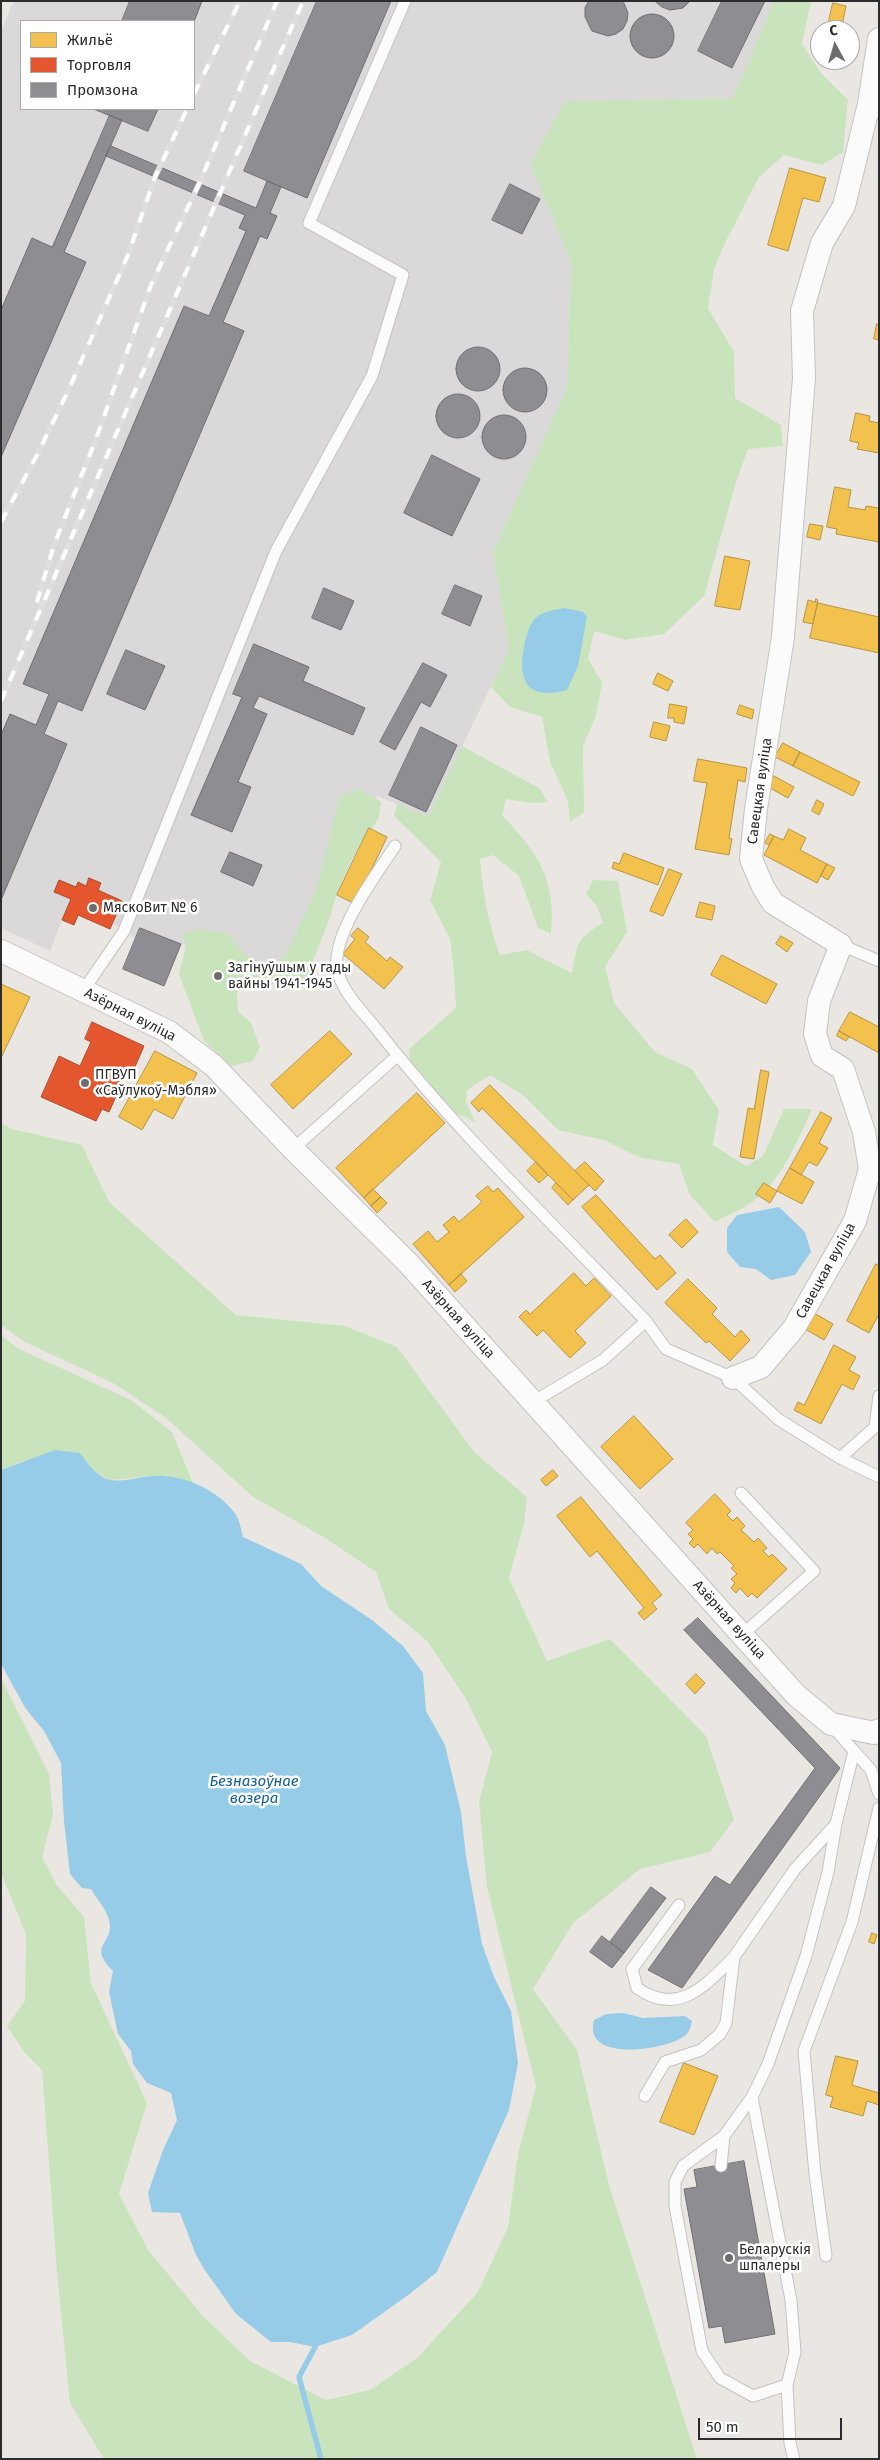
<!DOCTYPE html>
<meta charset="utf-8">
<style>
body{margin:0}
#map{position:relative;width:880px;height:2460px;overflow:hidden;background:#eae7e2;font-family:"Fira Sans",sans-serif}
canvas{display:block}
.frame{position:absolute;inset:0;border:2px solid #2c2c2c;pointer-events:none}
.legend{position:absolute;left:20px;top:20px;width:175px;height:90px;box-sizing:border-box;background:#fff;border:1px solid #ababab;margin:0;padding:6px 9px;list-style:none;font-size:15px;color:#2c2c2c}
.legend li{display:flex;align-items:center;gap:10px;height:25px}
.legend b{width:25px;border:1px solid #ababab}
.north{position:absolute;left:810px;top:20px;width:50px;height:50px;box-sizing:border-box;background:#fff;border:1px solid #ababab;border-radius:50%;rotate:354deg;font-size:14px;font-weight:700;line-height:20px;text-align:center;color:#2c2c2c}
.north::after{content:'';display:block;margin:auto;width:18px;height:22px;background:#6e6d6c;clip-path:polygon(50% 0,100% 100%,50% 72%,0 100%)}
.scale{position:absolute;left:698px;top:2418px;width:144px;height:22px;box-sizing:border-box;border:2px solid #2c2c2c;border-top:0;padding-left:6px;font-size:15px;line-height:18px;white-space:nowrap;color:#2c2c2c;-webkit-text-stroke:4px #fff;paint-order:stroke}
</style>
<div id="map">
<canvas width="880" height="2460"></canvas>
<div class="frame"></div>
<ul class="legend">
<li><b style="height:14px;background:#f2c14e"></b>Жильё</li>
<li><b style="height:14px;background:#e4572e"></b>Торговля</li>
<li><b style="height:14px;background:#8d8d92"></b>Промзона</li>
</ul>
<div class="north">С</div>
<div class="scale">50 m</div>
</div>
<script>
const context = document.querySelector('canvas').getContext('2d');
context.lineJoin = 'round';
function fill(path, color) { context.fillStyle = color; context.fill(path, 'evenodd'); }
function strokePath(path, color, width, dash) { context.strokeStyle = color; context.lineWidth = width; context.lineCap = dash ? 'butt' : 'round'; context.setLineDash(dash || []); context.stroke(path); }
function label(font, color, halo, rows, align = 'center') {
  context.font = font + ' "Fira Sans",sans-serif'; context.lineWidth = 5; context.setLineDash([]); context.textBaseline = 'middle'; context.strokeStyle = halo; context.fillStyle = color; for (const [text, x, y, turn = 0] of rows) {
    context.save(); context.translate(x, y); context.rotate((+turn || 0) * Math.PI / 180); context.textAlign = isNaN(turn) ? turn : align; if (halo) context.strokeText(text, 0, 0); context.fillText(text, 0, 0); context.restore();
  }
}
const industrial = new Path2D(`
 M14,1H774L733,98L565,101L530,164L571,262L567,387L493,552L509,649L428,817L377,796L299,968L280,973L182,944L164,986L123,969L135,938L113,923L110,929L79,915L74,925L62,920L50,951L1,928V31ZM21,21H194V109H21Z`);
const green = new Path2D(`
 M774,1H811L802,44L821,73L848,100L843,152L822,165L784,155L759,177L724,245L714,270L708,308L734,352L735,398L781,425L783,446L748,449L737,479L704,596L664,634L625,640L594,631L588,659L602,682L596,716L583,746L584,812L570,822L568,801L550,762L542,717L510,707L491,687L509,649L493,552L567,387L571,262L530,164L565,101L733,98Z
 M462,746L539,788L548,802L532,803L506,799L502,815C539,855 556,878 551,934L538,928L519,876L493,855L480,859C483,892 488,924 500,955L527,950L572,973C578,943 575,939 603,923L597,906L586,894L593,880L618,881L627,932L605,967L614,1003L655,1052L692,1069L719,1110L713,1145L746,1166L763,1156L784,1109H812C798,1141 780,1184 749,1204C739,1211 726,1216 715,1222L690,1195L679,1164L641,1158L604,1140L558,1130L523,1095L490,1075L467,1090L466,1102L475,1122L450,1110L411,1063L409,1049L456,1008L454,972L450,939L430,900L441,862L394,816L397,804L428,817Z
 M359,789L381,802L379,817L352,860L338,889L329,920L306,979L237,990L238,1011L251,1023L260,1047L253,1061L231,1066L204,1041L179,974L186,945L182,933L201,929L230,934L244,955L266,967L286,955L317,887L340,796Z
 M1,1123L12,1129L82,1145L109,1202L236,1315L345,1326L397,1347L475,1453L527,1497L524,1524L509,1578L547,1661L610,1639L706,1736L734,1820L710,1852L640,1869L573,1923L533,1989L577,2050L609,2185L697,2459H104L70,2403L57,2272L42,2070L25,2053L7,2026L25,2001L26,1934L1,1873V1678L49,1774L53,1815L42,1857L56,1884L84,1917L91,1983L147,2103L119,2194L148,2250L203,2316L250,2361L326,2400L370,2390L417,2358L478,2292L508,2227L518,2154L536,2086L487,1887L479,1802L492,1752L465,1697L427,1641L389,1609L376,1572L322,1536L253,1497L166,1418L113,1383L25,1342L1,1325Z
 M1,1335L17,1348L131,1400L172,1432L193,1483L174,1477L155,1476L110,1480L96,1473L80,1453L23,1461L1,1470Z`);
const water = new Path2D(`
 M565,608L583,612L587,617L578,666L567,690C535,699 518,688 523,654C524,644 527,630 533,621C540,611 555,610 565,608Z
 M779,1207L805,1232L811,1252L795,1275L771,1280L756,1269L740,1267L727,1252V1228L737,1215Z
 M55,1450L80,1453C88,1463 97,1478 111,1480C124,1482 140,1477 153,1476C183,1474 219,1490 236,1515C240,1521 241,1530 243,1537L301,1564L321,1586L372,1620L403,1646L423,1673L426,1711L445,1745L461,1812L466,1856L482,1944L494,1977L511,2011L518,2063L509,2110L437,2272L411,2293L352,2335L315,2347L290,2342H271L236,2314L204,2269L196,2255L180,2213L152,2212L148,2193L163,2150L177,2120L171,2093L147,2083L133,2064L131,2051L118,2034L109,1992L113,1971C85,1942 118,1945 108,1917C105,1908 96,1898 91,1889L82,1888L70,1874L64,1822L61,1763L44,1731L26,1709L1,1664V1470Z
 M623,2013L643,2018L685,2016L692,2021C690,2028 690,2033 683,2037C665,2050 582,2063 594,2020L606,2014Z`);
const homes = new Path2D(`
 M833,3L846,6L841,30H827Z
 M825,60H849L848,64Z
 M790,168L826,178L819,202L803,198L788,251L768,245Z
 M877,324L879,325V340L874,339Z
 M856,413L870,416L869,421L879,423V453L857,449L859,443L850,441Z
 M835,487L851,490L848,507L865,510L866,506L879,508V542L836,534L837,529L827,527Z
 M810,524L823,526L820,540L807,537Z
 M725,556L750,561L740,610L715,606Z
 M816,599L818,600L813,624L803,622L808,600L815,602Z
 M818,603L879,617V653L810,638Z
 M658,673L673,681L668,691L653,684Z
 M670,704L687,707L684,724L674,722V718H668Z
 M740,705L754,710L752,719L737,714Z
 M654,722L670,726L666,741L650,737Z
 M783,743L800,752L793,766L775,757Z
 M800,752L860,782L853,796L793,766Z
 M698,759L747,768L745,782L738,780L729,838L732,839L729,855L695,849L707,783L694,781Z
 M774,776L794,787L788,798L768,787Z
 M817,800L824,804L819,815L812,811Z
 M369,828L387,837L355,904L337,895Z
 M789,829L806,838L800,850L827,864L817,883L764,855L774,836L783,840Z
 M770,834L774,836L769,845L765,843Z
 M624,853L664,868L658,885L612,868L614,862L619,864Z
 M827,864L835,868L828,880L821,876Z
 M669,869L682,874L663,916L650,911Z
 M700,902L715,906L712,920L696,917Z
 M358,928L369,937L365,942L387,961L390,957L403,967L384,989L343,954L355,939L351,936Z
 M781,936L793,943L787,952L776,944Z
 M722,955L777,984L766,1004L711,975Z
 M1,984L30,997L1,1058Z
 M850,1012L879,1027V1053L839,1031Z
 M330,1031L352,1054L293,1109L271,1085Z
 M839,1031L849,1037L846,1041L837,1036Z
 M155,1051L197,1073L173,1119L154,1109L142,1130L119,1117Z
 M761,1070L769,1072L754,1159L740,1157L748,1108L754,1109Z
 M490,1085L589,1185L573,1200L482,1108L479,1112L471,1103Z
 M417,1093L445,1123L364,1198L336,1168Z
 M821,1112L832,1118L819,1143L828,1148L817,1166L809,1162L801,1175L790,1168Z
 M536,1162L548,1175L539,1183L527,1171Z
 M585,1162L604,1181L595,1191L575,1171Z
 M790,1168L814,1182L802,1204L777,1191Z
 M556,1183L573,1200L568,1205L552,1188Z
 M764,1183L777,1191L770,1203L756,1194Z
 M488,1186L493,1192L498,1188L524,1217L449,1285L413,1244L428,1231L437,1242L449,1232L443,1225L454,1216L459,1222L482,1202L476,1196Z
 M373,1189L381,1197L371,1206L364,1198Z
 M596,1195L655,1259L660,1255L676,1273L657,1290L582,1207Z
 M381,1197L387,1203L377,1213L371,1206Z
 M686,1219L698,1232L682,1248L669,1235Z
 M876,1264L879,1266V1314L869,1333L847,1321Z
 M574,1273L586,1286L594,1278L611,1296L575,1331L586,1343L570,1358L543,1330L537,1336L519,1317L526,1310L530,1314Z
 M461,1274L467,1281L455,1292L449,1285Z
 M688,1279L717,1308L712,1314L735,1337L741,1330L750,1340L730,1361L709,1341L706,1343L665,1303Z
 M814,1313L833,1324L824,1340L805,1329Z
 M834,1345L856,1357L849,1370L860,1376L853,1390L842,1384L821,1424L794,1410L798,1402L804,1405Z
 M634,1416L673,1459L640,1489L601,1447Z
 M553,1470L558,1476L546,1486L541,1480Z
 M715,1494L731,1511L727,1515L733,1521L737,1517L745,1526L741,1530L754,1542L758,1538L767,1548L763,1551L769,1557L772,1554L787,1569L757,1598L752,1593L748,1597L740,1588L736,1593L731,1588L735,1583L731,1579L737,1574L731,1568L734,1566L720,1552L717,1554L712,1548L707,1554L698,1544L694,1548L689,1543L693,1539L688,1534L693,1530L686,1523Z
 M581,1497L662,1595L652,1603L657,1609L644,1620L638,1613L644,1608L597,1551L590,1557L557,1516Z
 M696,1674L705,1683L695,1694L686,1684Z
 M872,1933L877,1935L874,1944L869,1942Z
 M836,2056L858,2061L852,2085L879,2093V2105L867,2101L863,2116L830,2107L833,2097L826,2095Z
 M684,2063L718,2076L694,2135L660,2122Z`);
const shops = new Path2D(`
 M89,878L101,883L98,890L122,901L110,929L78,915L74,925L62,920L71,899L54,892L59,880L76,887L78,882L86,886Z
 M92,1022L144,1046L134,1069L129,1067L109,1112L102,1109L96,1121L41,1097L59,1056L80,1066L91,1042L85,1039Z`);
const industry = new Path2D(`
 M130,1H202L194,22L122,21Z
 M317,1H391L307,198L244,171Z
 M589,1H623L628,13L627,21L623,29L616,34L608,36L592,31L585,17V8Z
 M655,1H690L683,8L670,10L662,7Z
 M722,1H765L732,68L698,51Z
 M630 36a22 22 0 1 1 44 0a22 22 0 1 1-44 0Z
 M94,109H158L148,131Z
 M110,115L122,120L64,252L86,262L1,457V310L32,238L52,247Z
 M111,146L256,208L267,181L281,187L270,213L277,216L267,239L260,236L223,322L244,331L82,711L58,701L44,734L67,744L1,900V735L10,714L36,725L49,694L23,684L184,306L209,316L246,231L239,228L245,215L106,156Z
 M510,184L540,199L522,234L492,220Z
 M456 369a22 22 0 1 1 44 0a22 22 0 1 1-44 0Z
 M503 390a22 22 0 1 1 44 0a22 22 0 1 1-44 0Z
 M436 416a22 22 0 1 1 44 0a22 22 0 1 1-44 0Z
 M482 437a22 22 0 1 1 44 0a22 22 0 1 1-44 0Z
 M432,455L480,479L452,536L404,513Z
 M455,585L482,596L470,626L442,614Z
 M324,588L354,601L341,630L312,618Z
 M254,644L309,667L303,681L365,708L353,735L259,696L253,708L267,714L238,782L251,787L232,832L191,815L242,697L233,694Z
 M126,650L165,666L145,710L107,694Z
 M423,663L447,675L430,707L421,702L395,750L380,742Z
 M421,727L457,745L426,812L389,795Z
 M230,852L262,865L253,886L221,872Z
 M140,928L181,944L164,986L123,969Z
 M698,1618L840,1768L682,1988L648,1970L715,1876L730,1885L815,1768L684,1630Z
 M651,1887L666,1898L624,1953L610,1942Z
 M602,1936L624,1953L612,1968L590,1952Z
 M744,2161L775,2334L725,2343L722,2326L709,2328L684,2189L697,2187L694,2170Z`);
const stream = new Path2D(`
 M315,2347L299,2377L321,2459`);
const lane = new Path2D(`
 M395,846C376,875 333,932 337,967C340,990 361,1010 375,1027C455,1130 556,1227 646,1321L666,1349L733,1378L778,1419L840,1458L875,1427L879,1396
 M841,945L879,961
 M83,991L124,931L276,551L372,376L403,275L309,223L405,1
 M293,1149L397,1056
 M533,1402L603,1360L646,1321
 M840,1458L879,1477
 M741,1493L814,1571L742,1635
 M854,1751L871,1770L879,1794
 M679,1905L632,1969L637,1988C678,2017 705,1986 734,1957
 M645,2096L665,2062L701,2050L720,2034L726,2023L734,1957L795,1869L836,1824L854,1751L833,1727
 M724,2136L683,2166L675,2182V2206L702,2351L720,2378L753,2396L787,2385
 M721,2166L724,2136L752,2097
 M826,2256L815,2174L804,2051L852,1922L879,1808
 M794,2459L790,2443L787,2385L795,2352L791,2300L752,2097L768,2064L806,1956L828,1872L836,1824`);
const street = new Path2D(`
 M869,104L879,39
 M1,951L169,1032L214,1066L293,1149L409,1264L796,1695L831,1724L874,1733L879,1730
 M733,1378L761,1367L794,1328L855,1221L870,1169L864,1132L843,1069L822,1056L815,1034L819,1001L841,945L773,903L763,887L751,859L756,809L783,637L804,378L802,311L822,243L844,206L869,104L879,106`);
const rail = new Path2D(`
 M194,94L240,1
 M1,522L37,455L69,389L128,255L155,177L187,109
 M37,602L54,545L96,439L151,285L199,184L277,1
 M1,701L303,1`);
const markers = [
 [93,908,5,"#6e6d6c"],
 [218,976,5,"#6e6d6c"],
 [85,1083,5,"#6e6d6c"],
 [729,2258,5,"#6e6d6c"]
];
const streetNames = [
 ["Савецкая вуліца",760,791,-82],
 ["Азёрная вуліца",130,1015,27],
 ["Савецкая вуліца",826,1271,-61],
 ["Азёрная вуліца",458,1319,48],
 ["Азёрная вуліца",729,1620,48]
];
const poiNames = [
 ["МяскоВит № 6",103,908],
 ["Загінуўшым у гады",228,968],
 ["вайны 1941-1945",228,984],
 ["ПГВУП",95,1075],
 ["«Саўлукоў-Мэбля»",95,1091],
 ["Беларускія",739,2250],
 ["шпалеры",739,2266]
];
const waterNames = [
 ["Безназоўнае",254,1782],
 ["возера",254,1799]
];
fill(industrial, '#dad8d9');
fill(green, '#c9e4bc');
fill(water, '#97cce9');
fill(homes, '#f2c14e');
strokePath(homes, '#b79444', 1);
fill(shops, '#e4572e');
strokePath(shops, '#ad4a2d', 1);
fill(industry, '#8d8d92');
strokePath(industry, '#707073', 1);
strokePath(stream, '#97cce9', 5.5);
strokePath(lane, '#c3c3c3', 13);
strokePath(street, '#c3c3c3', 24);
strokePath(lane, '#fcfbfb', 11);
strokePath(street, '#fcfbfb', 22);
strokePath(rail, '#dededf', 5.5);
strokePath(rail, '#fff', 4, [11]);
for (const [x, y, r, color] of markers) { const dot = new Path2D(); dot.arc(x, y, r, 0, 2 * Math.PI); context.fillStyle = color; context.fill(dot); strokePath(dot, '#fff', 2); }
label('14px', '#2c2c2c', '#fff', streetNames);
label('14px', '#2c2c2c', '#fff', poiNames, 'left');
label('italic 15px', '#115f9b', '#fff', waterNames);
</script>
